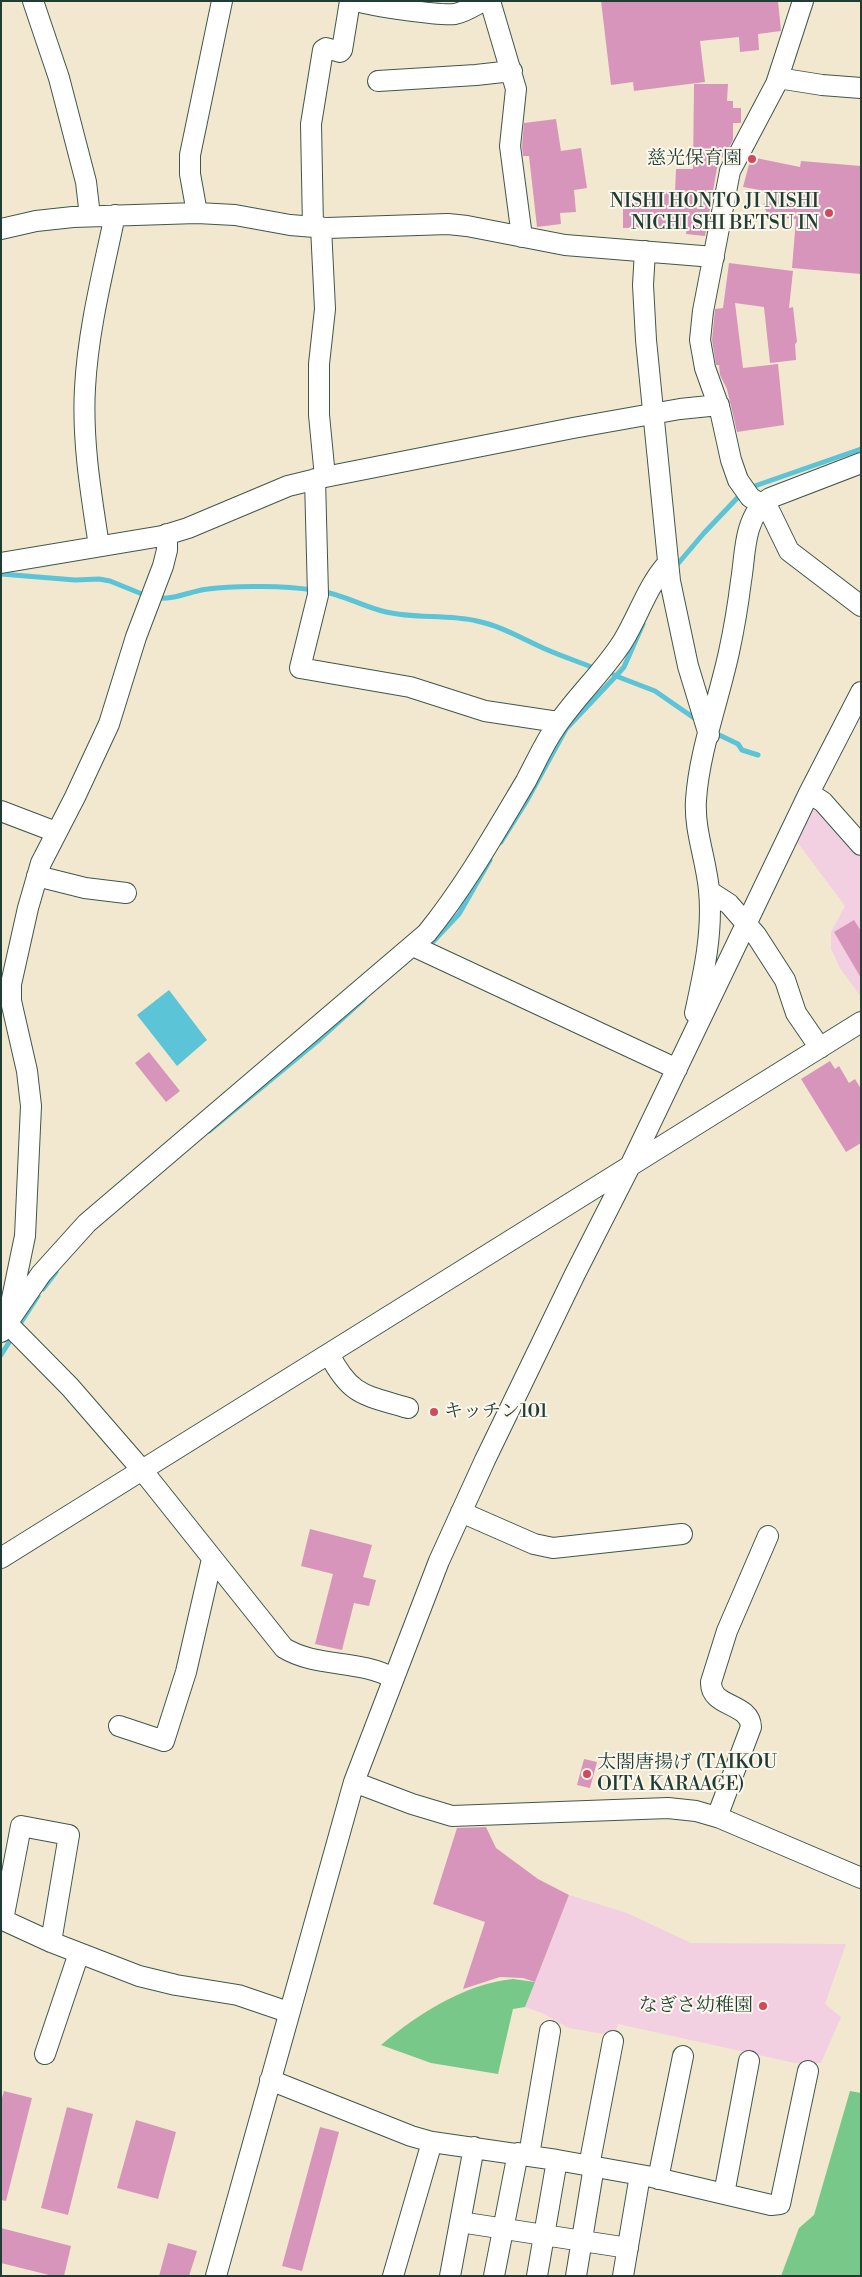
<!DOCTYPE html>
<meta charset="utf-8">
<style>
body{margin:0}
#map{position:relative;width:862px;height:2277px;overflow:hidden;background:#f2e8cf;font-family:"Libre Bodoni",serif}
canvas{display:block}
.frame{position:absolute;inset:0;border:2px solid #1f3d34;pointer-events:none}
</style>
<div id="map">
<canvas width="862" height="2277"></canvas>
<div class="frame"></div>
</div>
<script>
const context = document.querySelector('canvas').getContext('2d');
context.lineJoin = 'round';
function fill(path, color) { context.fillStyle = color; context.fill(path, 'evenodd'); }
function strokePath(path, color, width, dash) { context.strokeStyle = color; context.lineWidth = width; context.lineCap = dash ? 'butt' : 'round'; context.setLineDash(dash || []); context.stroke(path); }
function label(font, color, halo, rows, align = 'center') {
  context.font = font + ' "Libre Bodoni","Noto Serif JP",serif'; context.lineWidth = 4; context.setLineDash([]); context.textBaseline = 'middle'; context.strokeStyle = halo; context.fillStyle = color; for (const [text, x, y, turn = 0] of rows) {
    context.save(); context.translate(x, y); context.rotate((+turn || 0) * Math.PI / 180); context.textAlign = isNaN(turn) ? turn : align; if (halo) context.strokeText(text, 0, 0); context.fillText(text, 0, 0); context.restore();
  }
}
const built = new Path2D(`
 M816,802L861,854V997L840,968L831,949V932L845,906L797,842Z
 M569,1895L627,1913L691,1943L846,1944L825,2004L841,2017L821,2063H795L618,2024L614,2036L569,2028L542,2013L525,2007Z`);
const green = new Path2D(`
 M513,1979L535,1982L525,2007L513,2009L498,2074L431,2063L381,2045C418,2014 464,1984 513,1979Z
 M850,2091L861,2093V2276H781L799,2228L814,2215Z`);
const water = new Path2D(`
 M169,990L207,1040L177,1066L137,1015Z`);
const stream = new Path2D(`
 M749,488L861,449
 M676,566L704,533L742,493
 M1,574L75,580L99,579L110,581L147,596
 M321,591C344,595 364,607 386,612C416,619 447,614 477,621C501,626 521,638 543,648C561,656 579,662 597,669
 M156,598C175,600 190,591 208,589C235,585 287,586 313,590
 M614,675L616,676L624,667L643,624
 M713,732L738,744L742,750L758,755
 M501,842L526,802L566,729L616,676L655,691L697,720
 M427,948L459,914L490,860
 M209,1131L320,1039L364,999
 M43,1289L56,1272
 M18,1327L38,1296
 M1,1355L13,1336`);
const building = new Path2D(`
 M601,1H778L781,31L758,34L759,50L740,52L739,37L700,41L705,82L634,91L633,82L611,85Z
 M694,84H728L727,101H733V108H741V123H733V140L724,157H719L705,236L686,234L687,227L623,228V193L675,192L676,169H693Z
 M556,119L561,151L581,148L587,188L574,190L576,212L560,213L561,224L537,227L529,156H523L522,146L524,123Z
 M751,157L800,167L801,161L861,166V274L792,268L796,219L769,217L763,205L771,192L743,187Z
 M729,263L793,271L789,308L793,307L797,342L795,344L796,360L770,363L764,307L735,303L743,368L778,364L784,425L737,432L727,389L720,375L719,365H716L712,340L715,309L723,308Z
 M854,920L861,931V978L834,932Z
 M149,1052L180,1091L166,1102L135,1063Z
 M830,1061L835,1069L839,1066L849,1083L855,1079L861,1089V1143L846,1152L801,1079Z
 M310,1529L372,1545L363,1577L376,1580L369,1606L354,1603L342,1650L315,1644L333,1574L301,1566Z
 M584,1759L597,1762L590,1788L577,1785Z
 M486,1827L496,1848L538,1879L569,1895L535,1982L523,1978L500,1977L463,1989L485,1922L433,1904L457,1828Z
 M4,2091L32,2098L6,2201L1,2200V2101Z
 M67,2107L93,2114L68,2215L41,2208Z
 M136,2120L176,2132L158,2199L117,2188Z
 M320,2127L339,2132L302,2271L282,2266Z
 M1,2228L71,2246L64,2276H53L1,2263Z
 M168,2243L197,2251L189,2276H159Z`);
const minor = new Path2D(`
 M33,1L59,78L86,182L90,216
 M357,1C372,6 440,16 455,14C465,12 474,6 483,1
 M490,1L516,89L510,146L522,237
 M803,1L776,84L730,171L703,311L700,340L705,368L720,410L731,460L738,480L750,497L769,510L789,551L861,606
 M778,78L822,85L861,88
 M378,81L476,75L512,71
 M197,213L190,174V155L222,1
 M313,227L311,124L323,50L326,48L340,52L342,50L350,1
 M321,227L325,309L319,364V415L325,477
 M1,229L36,221L73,217L197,213L235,215L290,225L327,228L448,224L467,226L565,245L714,257
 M645,251L643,285L646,340L670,581L688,666L709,735
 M315,479L318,595L300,668L410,687L485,711L558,722
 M99,546C91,494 82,441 85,388C88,330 103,272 115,215
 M1,563L162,536L188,528L288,486L325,477L573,428L680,409L719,405
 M809,793L823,802L861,845
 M1,811L56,832
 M37,876L85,888L126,893
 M709,891L729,904L756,935L785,980L796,1013L820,1048
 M413,946L677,1069
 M695,1013C704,972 713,932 709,890C706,859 694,830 696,800C699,752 719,699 729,652C734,629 738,605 741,581C744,563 744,546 749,529C753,516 759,505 770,498L861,463
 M9,1313L25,1236L31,1106L27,1071L11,1001V984L28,908L41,863L75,797L109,724L136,637L163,566L167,550V534
 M1,1317L70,1387L142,1470L284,1648C317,1668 358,1659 393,1678
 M1,1332L41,1274L87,1223L427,933C465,886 495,833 526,781C535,764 543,746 553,731C573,699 603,673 623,641C639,615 647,586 668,563
 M329,1354C351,1397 365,1395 408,1408
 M461,1512L534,1544L553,1548L682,1534
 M1,1558L861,1022
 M119,1726L164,1741L186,1672L212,1559
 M354,1782L412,1804L452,1816L668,1808L696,1811L720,1818L861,1878
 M717,1817L751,1727C750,1702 710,1708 711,1682L727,1631L768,1536
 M1,1919L51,1942L139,1976L176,1985L238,1995L288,2012
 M3,1920L21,1826L69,1835L51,1942
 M45,2054L79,1953
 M270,2080L411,2136L432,2142L557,2160L652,2177L771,2205L780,2204L808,2071
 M529,2155L550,2031
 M589,2166L613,2041
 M658,2179L683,2056
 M724,2194L749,2061
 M460,2222L628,2248
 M216,2276L354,1782L439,1561L485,1460L575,1274L630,1166L809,793L861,692
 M393,2276L432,2142
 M450,2276L474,2147
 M494,2276L518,2153
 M537,2276L557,2160
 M576,2276L594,2166
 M623,2276L640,2175`);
const markers = [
 [752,159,5,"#d1495b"],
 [829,213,5,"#d1495b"],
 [434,1412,5,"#d1495b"],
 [587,1774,5,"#d1495b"],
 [763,2006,5,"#d1495b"]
];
const poiNames = [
 ["慈光保育園",742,159],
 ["NISHI HONTO JI NISHI",819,202],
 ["NICHI SHI BETSU IN",819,224],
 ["キッチン101",444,1412,"left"],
 ["太閤唐揚げ (TAIKOU",597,1763,"left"],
 ["OITA KARAAGE)",597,1785,"left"],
 ["なぎさ幼稚園",753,2006]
];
fill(built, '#f2cfe1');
fill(green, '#77c889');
fill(water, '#5bc4d7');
strokePath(stream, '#5bc4d7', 5);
fill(building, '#d895bb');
strokePath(minor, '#3f574b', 22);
strokePath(minor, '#fff', 20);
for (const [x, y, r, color] of markers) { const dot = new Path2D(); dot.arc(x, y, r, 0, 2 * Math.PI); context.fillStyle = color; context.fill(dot); strokePath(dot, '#fbf7ec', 2); }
label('19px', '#1f3d34', '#fbf7ec', poiNames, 'right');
</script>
